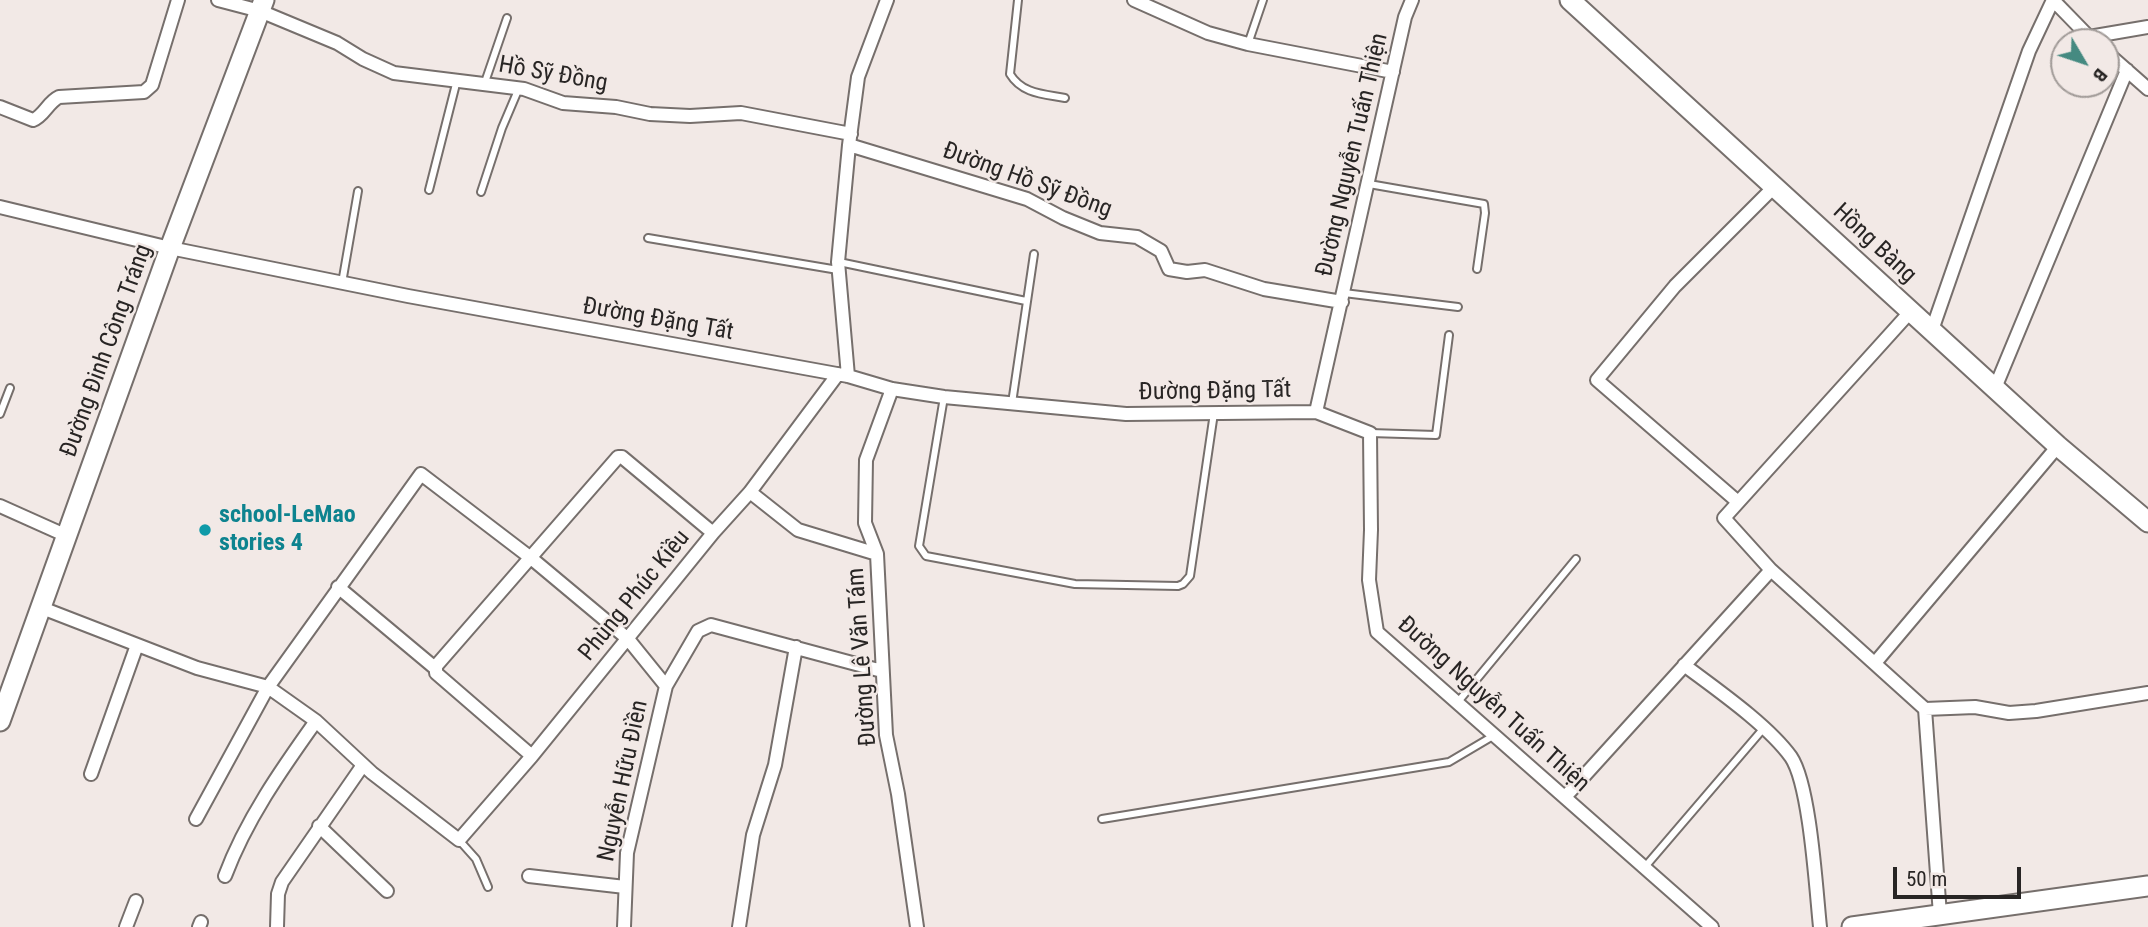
<!DOCTYPE html>
<meta charset="utf-8">
<style>
body{margin:0}
#map{position:relative;width:2148px;height:927px;overflow:hidden;background:#f2e9e6;font-family:"Roboto Condensed",sans-serif}
canvas{display:block}
.north{position:absolute;left:2050px;top:28px;width:70px;height:70px;box-sizing:border-box;background:#f2e9e6;border:2px solid #a19b98;border-radius:50%;rotate:129deg;font-size:19px;font-weight:700;line-height:28px;text-align:center;color:#282524}
.north::after{content:'';display:block;margin:auto;width:24px;height:32px;background:#458a81;clip-path:polygon(50% 0,100% 100%,50% 72%,0 100%)}
.scale{position:absolute;left:1893px;top:867px;width:128px;height:32px;box-sizing:border-box;border:4px solid #282524;border-top:0;padding-left:9px;font-size:21px;line-height:24px;white-space:nowrap;color:#282524;-webkit-text-stroke:5px #f2e9e6;paint-order:stroke}
</style>
<div id="map">
<canvas width="2148" height="927"></canvas>
<div class="north">B</div>
<div class="scale">50 m</div>
</div>
<script>
const context = document.querySelector('canvas').getContext('2d');
context.lineJoin = 'round';
function strokePath(path, color, width, dash) { context.strokeStyle = color; context.lineWidth = width; context.lineCap = dash ? 'butt' : 'round'; context.setLineDash(dash || []); context.stroke(path); }
function label(font, color, halo, rows, align = 'center') {
  context.font = font + ' "Roboto Condensed",sans-serif'; context.lineWidth = 5; context.setLineDash([]); context.textBaseline = 'middle'; context.strokeStyle = halo; context.fillStyle = color; for (const [text, x, y, turn = 0] of rows) {
    context.save(); context.translate(x, y); context.rotate((+turn || 0) * Math.PI / 180); context.textAlign = isNaN(turn) ? turn : align; if (halo) context.strokeText(text, 0, 0); context.fillText(text, 0, 0); context.restore();
  }
}
const lane = new Path2D(`
 M1018,0L1010,74C1022,94 1044,94 1065,98
 M1248,44L1263,0
 M484,85L507,18
 M1369,184L1484,204L1485,213L1477,269
 M429,190L457,80
 M481,192L502,128L519,88
 M648,238L838,270
 M839,262L1026,301
 M342,283L358,191
 M1344,293L1458,307
 M944,397L919,546L926,556L1075,584L1178,586L1183,584L1190,576L1214,413
 M1012,403L1034,254
 M0,414L10,388
 M1370,433L1436,435L1449,335
 M1457,703L1576,559
 M1102,819L1449,762L1493,736
 M459,840L476,859L488,887
 M1644,868L1763,729`);
const street = new Path2D(`
 M218,0L260,11L337,43L363,59L394,73L524,89L563,103L616,107L650,114L690,116L741,113L851,134
 M1134,0L1208,33L1248,44L1393,72
 M1412,0L1405,17L1316,412L1370,433L1371,530L1369,580L1377,632L1712,927
 M2053,0L2089,37L2148,27
 M2106,52L2148,89
 M0,107L33,120C44,116 48,102 59,97L144,92L152,85L178,0
 M849,145L1027,199L1063,218L1100,233L1137,237L1161,251L1169,269L1187,272L1205,270L1264,289L1342,302
 M0,207L170,248L408,296L848,376L892,389L944,397L1126,414L1316,412
 M1911,311L1724,518L1771,570L1925,709L1940,915
 M1932,330L2029,51L2053,0
 M848,376L838,262L849,145L858,77L887,0
 M1995,388L2127,70
 M892,389L866,460L865,523L877,554L886,735L898,794L917,927
 M750,492L798,530L877,554
 M1738,502L1597,380L1675,286L1775,186
 M0,506L67,536
 M338,587L435,668
 M42,608L197,668L268,687L316,721L372,773L459,840L532,756L713,533L750,492L838,374
 M1875,663L2058,446
 M1684,665C1716,689 1768,725 1791,757C1810,785 1816,889 1820,927
 M1925,709L1975,707L2009,713L2036,711L2148,693
 M532,756L436,673V666L618,457H622L713,533
 M91,774L137,645
 M1565,797L1771,570
 M196,819L268,687L421,474L531,558L628,639L666,686
 M319,826L387,891
 M225,876C246,820 281,770 316,721
 M529,876L625,887
 M126,927L136,901
 M199,927L201,922
 M277,927L278,894L282,882L363,765
 M624,927L627,853L666,686L698,631L711,625L882,671
 M739,927L753,835L775,765L796,647`);
const secondary = new Path2D(`
 M1570,0L2058,446L2148,522
 M0,721L170,248L264,0
 M1852,927L2148,886`);
const markers = [
 [205,530,7,"#0f9aa8"]
];
const streetNames = [
 ["Hồ Sỹ Đồng",553,75,10],
 ["Đường Nguyễn Tuấn Thiện",1353,155,-77],
 ["Đường Hồ Sỹ Đồng",1027,181,20],
 ["Hồng Bàng",1874,244,43],
 ["Đường Đặng Tất",658,320,10],
 ["Đường Đinh Công Tráng",107,351,-70],
 ["Đường Đặng Tất",1215,392,-1],
 ["Phùng Phúc Kiều",635,596,-51],
 ["Đường Lê Văn Tám",863,657,-94],
 ["Đường Nguyễn Tuấn Thiện",1493,705,42],
 ["Nguyễn Hữu Điền",624,781,-78]
];
const cultureNames = [
 ["school-LeMao",219,516],
 ["stories 4",219,544]
];
strokePath(lane, '#766f6c', 10);
strokePath(street, '#766f6c', 16);
strokePath(secondary, '#766f6c', 23);
strokePath(lane, '#fff', 6);
strokePath(street, '#fff', 12);
strokePath(secondary, '#fff', 19);
for (const [x, y, r, color] of markers) { const dot = new Path2D(); dot.arc(x, y, r, 0, 2 * Math.PI); context.fillStyle = color; context.fill(dot); strokePath(dot, '#f2e9e6', 2.5); }
label('24px', '#282524', '#f2e9e6', streetNames);
label('bold 24px', '#0d838f', '#f2e9e6', cultureNames, 'left');
</script>
